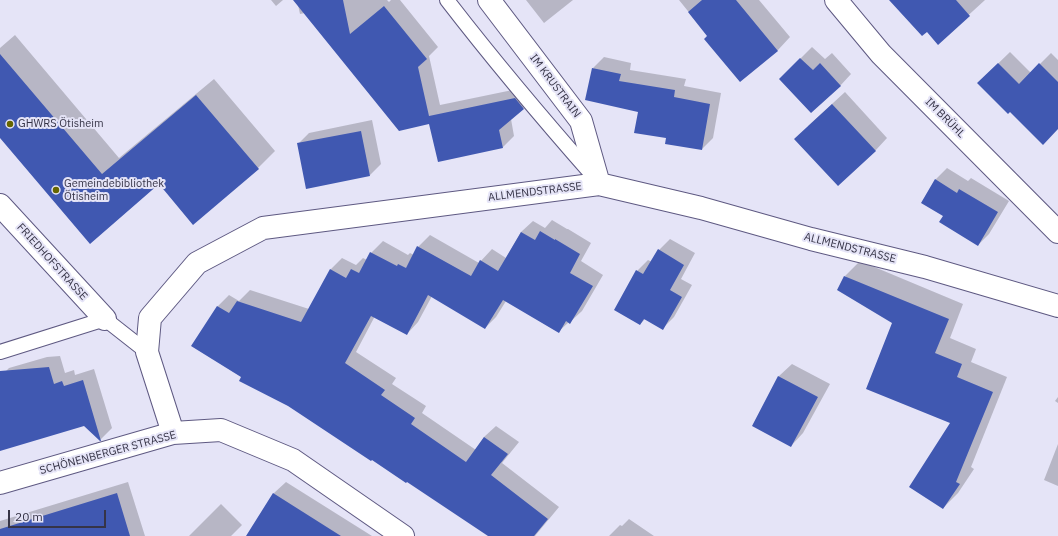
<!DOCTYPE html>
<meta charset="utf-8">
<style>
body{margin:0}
#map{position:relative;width:1058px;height:536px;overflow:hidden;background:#e5e4f7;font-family:"IBM Plex Sans",sans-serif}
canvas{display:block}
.scale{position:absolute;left:8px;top:510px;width:98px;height:18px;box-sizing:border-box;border:2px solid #363447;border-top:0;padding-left:5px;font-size:12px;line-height:14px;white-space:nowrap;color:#363447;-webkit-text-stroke:3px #e5e4f7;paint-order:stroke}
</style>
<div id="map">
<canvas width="1058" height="536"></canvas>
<div class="scale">20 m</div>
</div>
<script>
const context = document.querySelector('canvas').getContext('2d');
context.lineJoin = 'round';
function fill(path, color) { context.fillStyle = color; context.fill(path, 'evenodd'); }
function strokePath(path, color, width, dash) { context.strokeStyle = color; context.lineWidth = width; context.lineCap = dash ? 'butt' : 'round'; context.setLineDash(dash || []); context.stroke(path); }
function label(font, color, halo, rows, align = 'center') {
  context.font = font + ' "IBM Plex Sans",sans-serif'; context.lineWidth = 4; context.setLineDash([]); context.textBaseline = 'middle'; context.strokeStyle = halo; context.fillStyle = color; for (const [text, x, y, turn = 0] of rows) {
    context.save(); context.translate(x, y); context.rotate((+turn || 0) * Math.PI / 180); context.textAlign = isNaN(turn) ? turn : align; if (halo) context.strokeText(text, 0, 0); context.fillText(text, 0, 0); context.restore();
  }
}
const shadow = new Path2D(`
 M271,0H283L276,6Z
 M297,0H387L389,2L391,0H400L438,47L429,56L440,105L527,87L535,97L511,119L514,136L503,147L430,123L305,13L300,14Z
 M526,0H573L544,23Z
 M679,0H759L790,37L778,50L740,81L708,36Z
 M908,0H985L938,43Z
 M15,35L119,158L214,79L275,151L258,168L159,183L90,242L0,136V48Z
 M812,47L825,59L832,53L851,74L840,86L780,79Z
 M1010,52L1031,73L1051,53L1058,60V128L978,83Z
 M604,57L631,63L630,70L686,79L684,86L721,93L713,138L702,149L667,138L593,68Z
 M845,92L887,138L875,151L808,126Z
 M372,120L381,164L370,175L298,144L309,133Z
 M947,168L968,181L971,178L1009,201L989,234L978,245L944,215L922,202L936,179Z
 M552,220L567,229H568L591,243L581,261L603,275L582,311L570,322H569L558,332L506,301L496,317L485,328L432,296L418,322L407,334L375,316L356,352L396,378L392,384L426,406L422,413L476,450L484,437L496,426L519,442L502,463L559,507L535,536H490L407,481L193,345L218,306L229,295L239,301L250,290L309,309L331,269L342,258L356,265L363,258L367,260L371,253L383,241L408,255L410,253L414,255L418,247L430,235L479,263L492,249L506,258L521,232L533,221L545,228Z
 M670,239L695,253L681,279L692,285L674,317L663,328L645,319L640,324L637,271L648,260L652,262L659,250Z
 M860,261L963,304L950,338L976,349L971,362L1007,377L971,467L974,469L958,493L943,508L952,423L893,322L845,276Z
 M60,356L65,373L74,370L75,375L94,369L112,428L100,440L84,425L0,450V377L9,368L47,357Z
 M792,364L830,384L803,433L791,446L753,425L779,376Z
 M1058,397V403L1055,401Z
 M1058,444V486L1044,480Z
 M128,482L145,536H0V521Z
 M286,482L372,536H247L274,493Z
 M221,504L242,525L231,536H189Z
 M629,519L654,536H609L620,525L622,526Z`);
const building = new Path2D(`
 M293,0H343L350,34L384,6L427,59L418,67L429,116L515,98L524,109L499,130L503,148L438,162L429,124L399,131Z
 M702,0H736L778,51L740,82L704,39L707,36L688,12Z
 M889,0H956L970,16L938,45L927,32L922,36Z
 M0,54L102,174L196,95L259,169L193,225L159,184L90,244L0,138Z
 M800,58L813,70L820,63L841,86L811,113L779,79Z
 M998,63L1019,84L1039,63L1058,82V129L1043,145L1010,112L1008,114L977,83Z
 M592,68L621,74L619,81L675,90L674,97L710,104L702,150L665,144L666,138L634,133L638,112L585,100Z
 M832,104L876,151L838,186L794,139Z
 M361,131L370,176L306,189L297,143Z
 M935,179L957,193L959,189L998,212L978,246L939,222L943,216L921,203Z
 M540,231L555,240V239L580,254L570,273L593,286L570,324L566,321L559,333L503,300L485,329L428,295L407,335L371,316L345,363L385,390L381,395L415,418L411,424L466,462L484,437L508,454L491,475L548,519L534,536H488L407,482L406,483L372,460L371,461L288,406L239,381L241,377L191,346L217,306L229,313L237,301L301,322L330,269L346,278L351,269L359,273L370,252L397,266L398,264L406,268L417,246L471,276L480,260L498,271L521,232L535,240Z
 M658,249L684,265L670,290L682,297L663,330L644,319L640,325L614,310L636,270L643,274Z
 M844,276L949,319L935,353L962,364L957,377L993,392L956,482L960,484L943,509L909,487L950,423L866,389L892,323L837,290Z
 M49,367L54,384L62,381L64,386L83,380L101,441H100L84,426L0,451V371Z
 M778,376L818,397L791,447L752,426Z
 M117,493L130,536H0V529Z
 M273,493L341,536H246Z`);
const service = new Path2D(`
 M447,0C494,61 543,119 594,177
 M0,352L105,319L147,352`);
const minor = new Path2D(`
 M489,0L581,121L599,184
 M836,0L881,54L1058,232
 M0,205L105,319
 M173,433L147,352L150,318L197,263L263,228L599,184L701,208L811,239L925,267L1058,306
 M0,483L173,433L221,430L293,460L403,536`);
const markers = [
 [10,124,4,"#676600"],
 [56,190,4,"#676600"]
];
const streetNames = [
 ["IM KRUSTRAIN",555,86,53],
 ["IM BRÜHL",945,118,45],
 ["ALLMENDSTRASSE",535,192,-7],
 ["ALLMENDSTRASSE",850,248,14],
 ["FRIEDHOFSTRASSE",52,262,48],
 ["SCHÖNENBERGER STRASSE",108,453,-15]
];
const poiNames = [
 ["GHWRS Ötisheim",18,124],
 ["Gemeindebibliothek",64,184],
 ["Ötisheim",64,197]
];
fill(shadow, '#0003');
fill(building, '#4058b1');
strokePath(service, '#5e5982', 16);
strokePath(minor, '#5e5982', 24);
strokePath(service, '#fff', 14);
strokePath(minor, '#fff', 22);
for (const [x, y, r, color] of markers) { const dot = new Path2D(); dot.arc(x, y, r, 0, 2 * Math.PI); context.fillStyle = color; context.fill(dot); strokePath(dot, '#e5e4f7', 1.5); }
label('11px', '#363447', '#e5e4f7', streetNames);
label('11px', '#363447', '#e5e4f7', poiNames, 'left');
</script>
